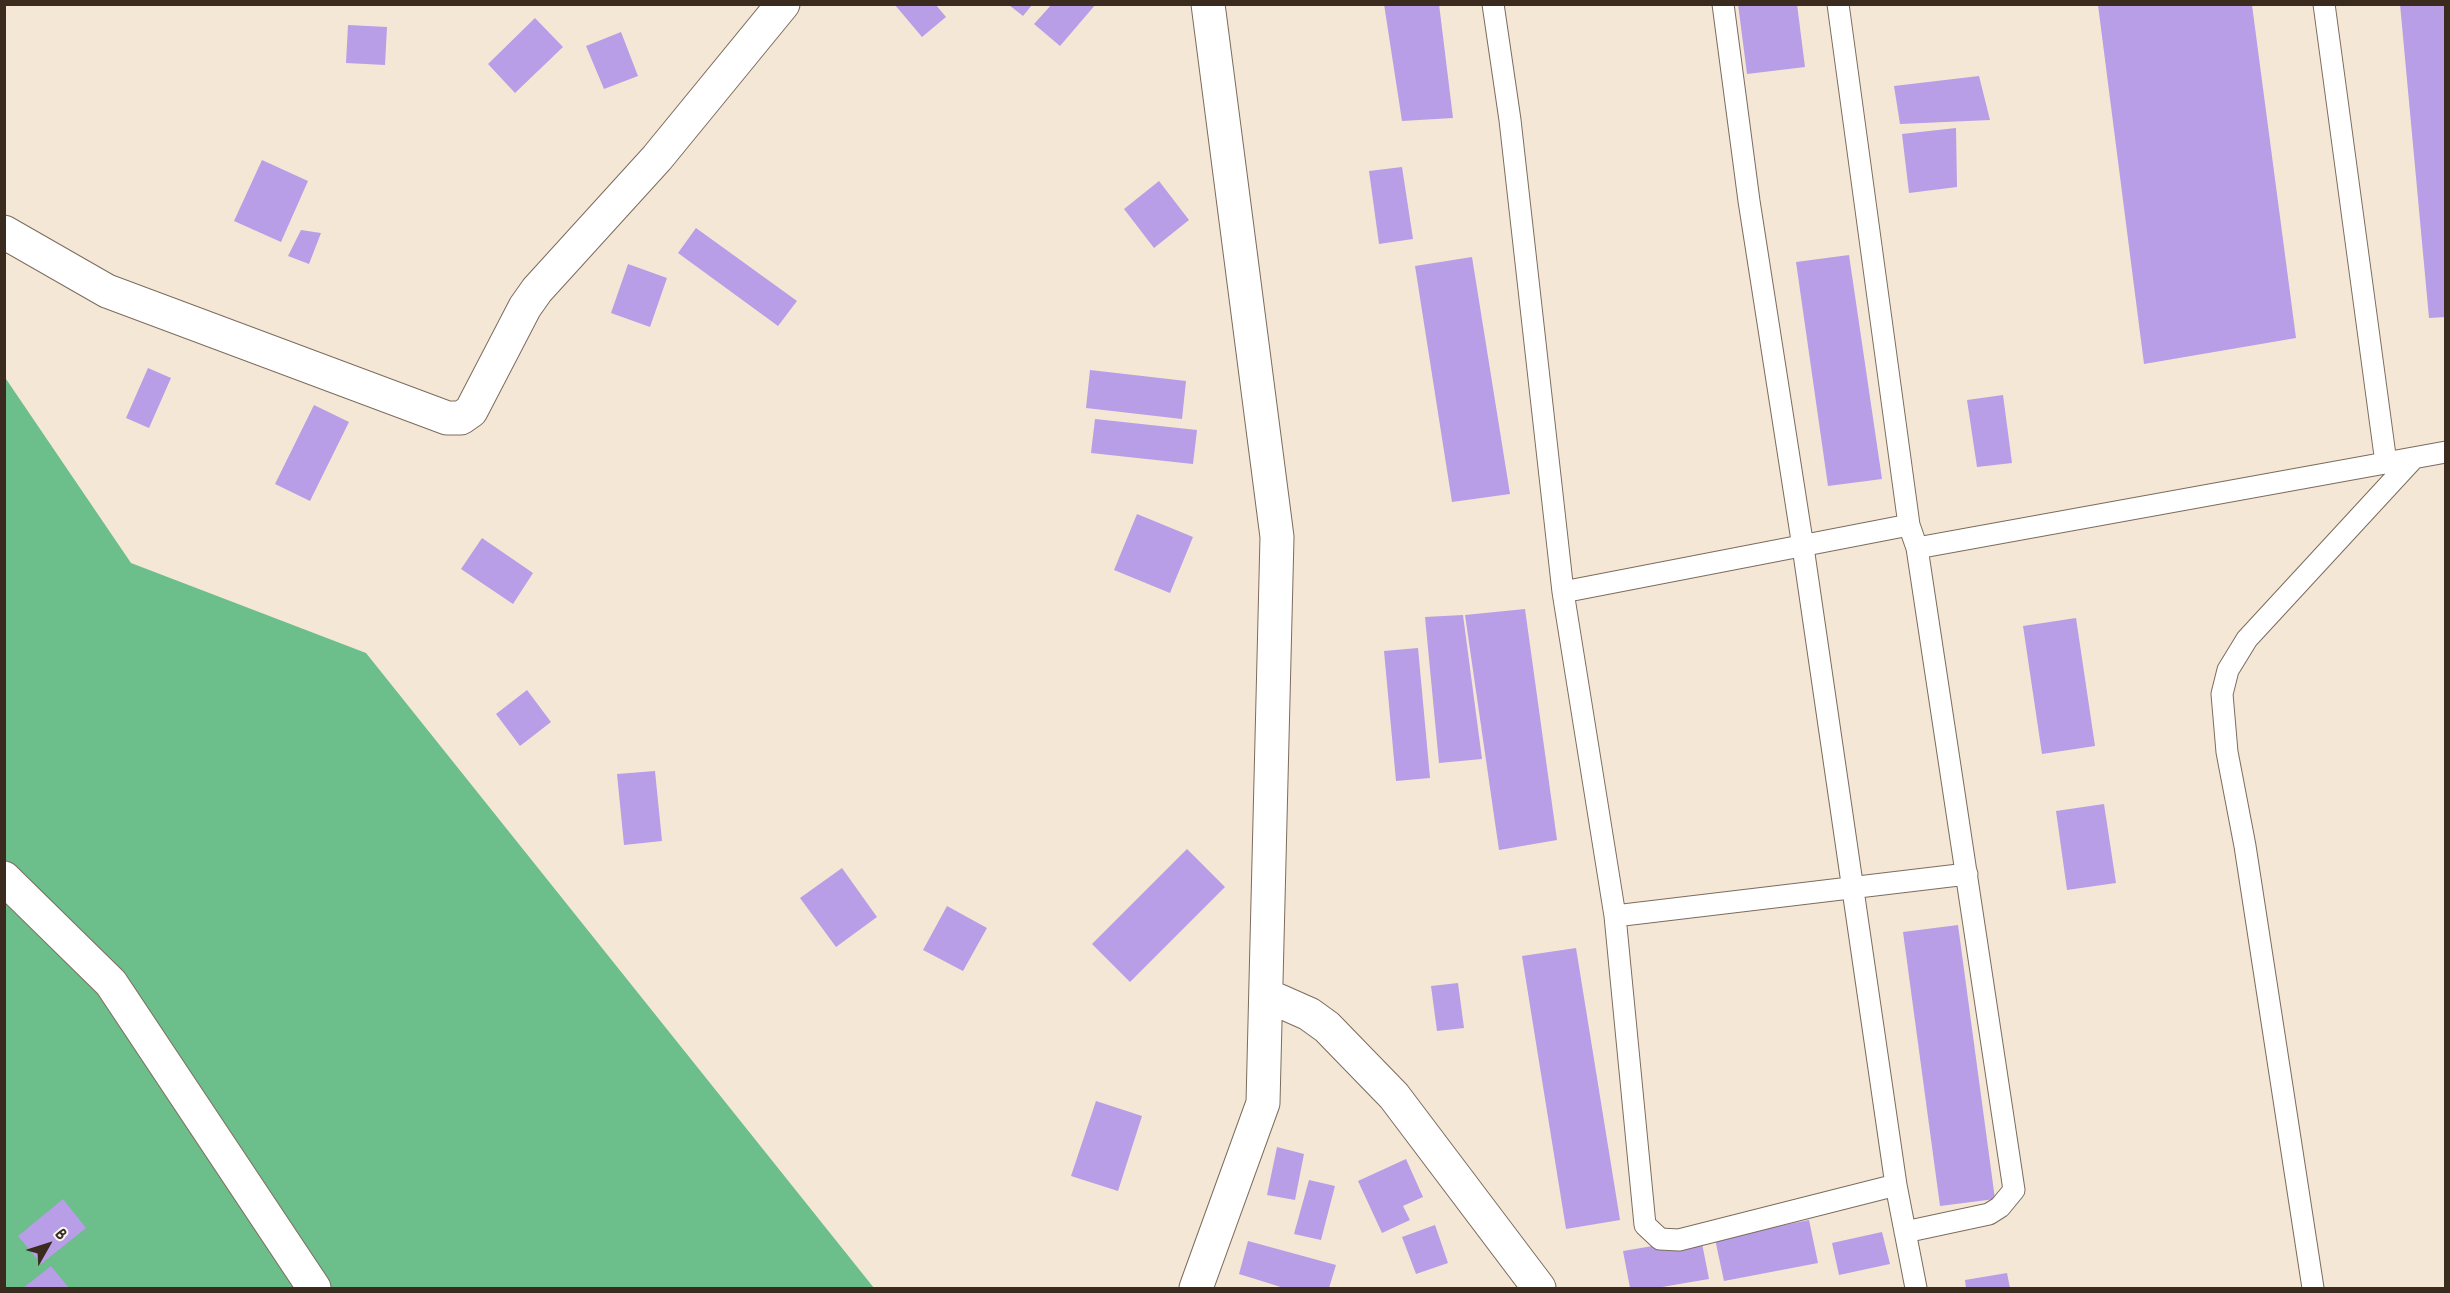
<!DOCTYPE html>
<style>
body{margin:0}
#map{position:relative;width:2450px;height:1293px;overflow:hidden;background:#f5e7d5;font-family:"Patrick Hand",sans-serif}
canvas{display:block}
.frame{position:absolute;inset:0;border:6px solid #3b2a1e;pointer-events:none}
.north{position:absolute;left:18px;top:1215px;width:60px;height:60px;-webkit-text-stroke:4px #f6f6f2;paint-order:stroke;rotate:51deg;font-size:16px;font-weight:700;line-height:24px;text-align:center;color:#3b2a1e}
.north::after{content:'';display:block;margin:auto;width:21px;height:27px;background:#3b2a1e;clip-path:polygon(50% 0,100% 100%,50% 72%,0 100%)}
</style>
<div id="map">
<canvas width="2450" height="1293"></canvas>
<div class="frame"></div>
<div class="north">B</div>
</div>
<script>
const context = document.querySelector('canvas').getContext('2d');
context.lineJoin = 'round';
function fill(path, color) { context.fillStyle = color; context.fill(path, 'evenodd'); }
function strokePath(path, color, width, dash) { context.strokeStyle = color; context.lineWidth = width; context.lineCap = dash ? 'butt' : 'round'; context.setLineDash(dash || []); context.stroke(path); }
const forest = new Path2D(`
 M4,376L131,563L366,653L874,1288H5Z`);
const building = new Path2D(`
 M1052,4H1096L1060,46L1034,24Z
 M1384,4H1439L1453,118L1402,121Z
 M1738,4H1797L1805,67L1747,74Z
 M2400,4H2446V317L2429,318Z
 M895,5H936L946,17L922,37Z
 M1009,5H1032L1023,16Z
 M2098,5H2252L2296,338L2144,364Z
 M535,18L563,47L515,93L488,64Z
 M348,25L387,27L385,65L346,63Z
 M621,32L638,76L604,89L586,46Z
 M1979,76L1990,120L1900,124L1894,86Z
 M1956,128L1957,187L1909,193L1902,134Z
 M262,160L308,181L281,242L234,221Z
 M1402,167L1413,239L1379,244L1369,171Z
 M1159,181L1189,220L1154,248L1124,209Z
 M696,228L797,301L778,326L678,253Z
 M301,230L321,233L309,264L288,256Z
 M1849,255L1882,479L1828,486L1796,262Z
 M1472,257L1510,494L1452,502L1415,266Z
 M628,264L667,278L650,327L611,313Z
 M148,368L171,378L149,428L126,418Z
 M1090,370L1186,381L1182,419L1086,408Z
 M2003,395L2012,463L1977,467L1967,400Z
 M314,405L349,422L310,501L275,484Z
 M1095,419L1197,430L1193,464L1091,453Z
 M1137,514L1193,537L1170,593L1114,570Z
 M482,538L533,573L513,604L461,569Z
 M1525,609L1557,840L1499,850L1465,615Z
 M1463,615L1482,759L1439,763L1425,617Z
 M2076,618L2095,746L2042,754L2023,626Z
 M1418,648L1430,778L1396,781L1384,651Z
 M527,690L551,722L520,746L496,714Z
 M655,771L662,841L624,845L617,774Z
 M2104,804L2116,883L2067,890L2056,811Z
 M1187,849L1225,887L1130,982L1092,944Z
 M842,868L877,917L836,947L800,898Z
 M947,906L987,928L963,971L923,950Z
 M1958,925L1995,1199L1940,1206L1903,932Z
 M1576,948L1620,1220L1566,1229L1522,956Z
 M1458,983L1464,1028L1437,1031L1431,986Z
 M1096,1101L1142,1116L1118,1191L1071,1176Z
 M1277,1147L1304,1154L1295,1200L1267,1195Z
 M1406,1159L1423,1197L1403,1206L1410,1220L1382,1233L1358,1181Z
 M1309,1180L1335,1186L1321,1240L1294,1234Z
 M63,1199L86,1228L41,1264L18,1236Z
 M1809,1220L1818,1263L1724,1281L1715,1239Z
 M1435,1225L1448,1263L1416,1274L1402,1237Z
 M1882,1232L1890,1264L1839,1275L1832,1243Z
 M1701,1238L1709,1279L1656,1288H1630L1623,1251Z
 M1248,1241L1336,1265L1329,1288H1284L1239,1274Z
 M51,1266L69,1288H23Z
 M2007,1273L2010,1288H1966L1965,1280Z`);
const lane = new Path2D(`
 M1493,4L1510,120L1563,592L1615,916L1645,1225L1660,1239L1679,1240L1896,1185
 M1723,4L1749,201L1803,547L1896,1185L1916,1288
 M1838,4L1909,525L1917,548L2014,1190L2000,1207L1989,1214L1905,1232
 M2324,4L2386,463
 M1917,548L2446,452
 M1563,592L1909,525
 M1615,916L1967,874
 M2313,1288L2245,846L2227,752L2222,694L2228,670L2247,639L2414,458`);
const street = new Path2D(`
 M4,232L107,291L447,418H461L471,411L525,307L537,290L657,158L783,4
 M4,878L111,983L314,1288
 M1266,995L1309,1014L1327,1027L1394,1096L1539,1288
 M1196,1288L1263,1103L1277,537L1208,4`);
fill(forest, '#6cbe8a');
fill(building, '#b89de7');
strokePath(lane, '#7c6c5e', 23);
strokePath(street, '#7c6c5e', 35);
strokePath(lane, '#fff', 21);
strokePath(street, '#fff', 33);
</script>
